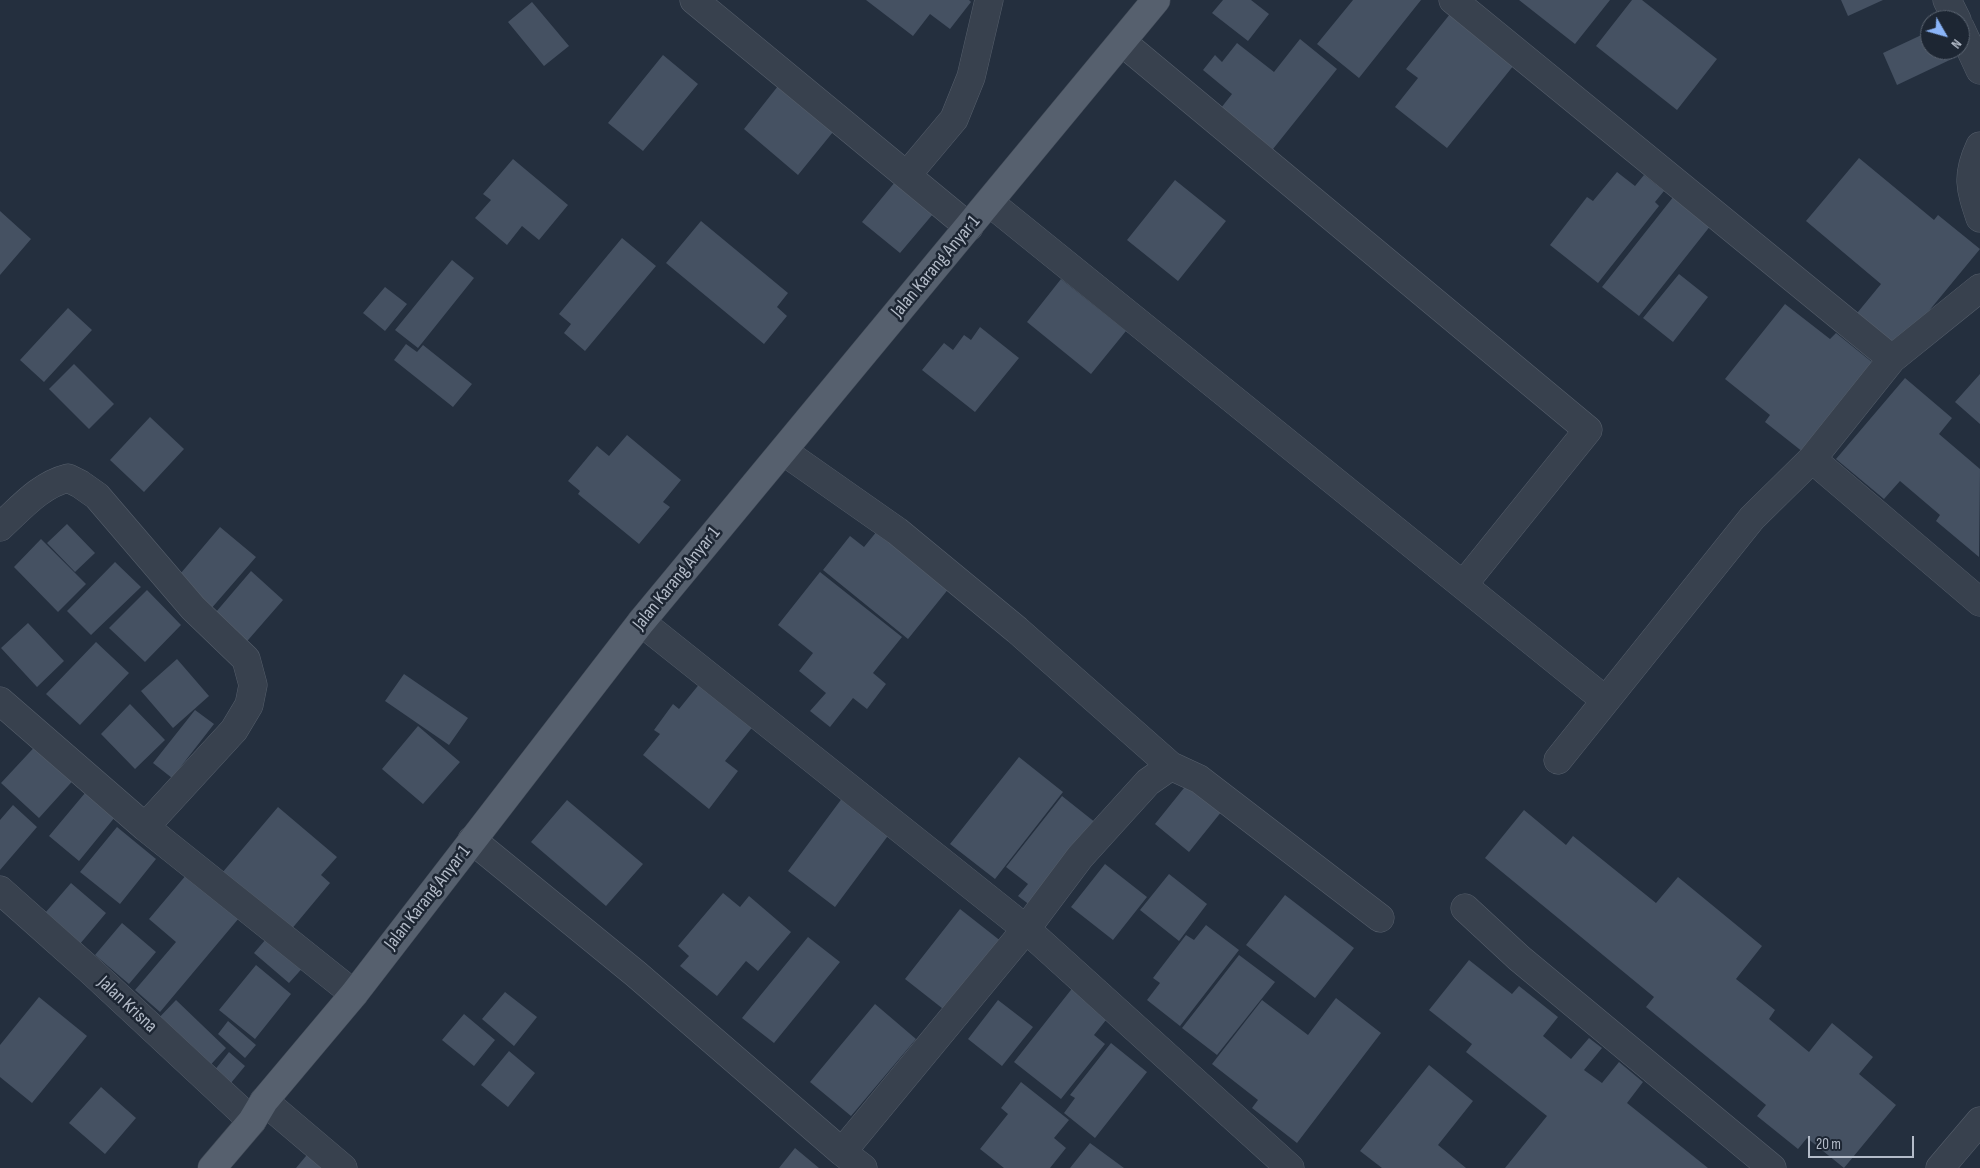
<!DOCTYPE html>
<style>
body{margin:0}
#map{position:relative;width:1980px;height:1168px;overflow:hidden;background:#242f3e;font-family:"Sofia Sans Condensed",sans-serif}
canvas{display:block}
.north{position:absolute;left:1920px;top:10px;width:50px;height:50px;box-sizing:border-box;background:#1d2633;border:1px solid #59626f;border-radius:50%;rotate:128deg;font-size:14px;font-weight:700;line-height:20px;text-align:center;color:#b4bcc9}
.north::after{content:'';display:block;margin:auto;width:18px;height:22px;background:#8ab4f8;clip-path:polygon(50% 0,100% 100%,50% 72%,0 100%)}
.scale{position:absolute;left:1808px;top:1136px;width:106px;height:22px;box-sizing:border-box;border:2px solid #b4bcc9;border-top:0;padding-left:6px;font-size:15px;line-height:18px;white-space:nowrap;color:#b4bcc9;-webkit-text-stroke:4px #1d2633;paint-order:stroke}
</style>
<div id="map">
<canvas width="1980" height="1168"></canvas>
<div class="north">N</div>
<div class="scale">20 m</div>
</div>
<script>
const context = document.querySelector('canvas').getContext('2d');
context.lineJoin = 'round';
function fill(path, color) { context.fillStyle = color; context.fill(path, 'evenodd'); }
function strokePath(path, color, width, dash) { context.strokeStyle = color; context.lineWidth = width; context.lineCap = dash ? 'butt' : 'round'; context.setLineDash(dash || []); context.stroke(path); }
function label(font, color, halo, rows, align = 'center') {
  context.font = font + ' "Sofia Sans Condensed",sans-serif'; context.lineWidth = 5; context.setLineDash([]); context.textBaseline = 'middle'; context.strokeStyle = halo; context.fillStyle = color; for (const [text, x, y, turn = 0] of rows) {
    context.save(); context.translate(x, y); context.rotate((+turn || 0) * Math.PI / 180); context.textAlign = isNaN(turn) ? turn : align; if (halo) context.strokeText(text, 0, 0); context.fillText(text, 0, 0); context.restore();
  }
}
const building = new Path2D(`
 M866,0H969L971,2L950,29L930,14L913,36Z
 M1223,0H1251L1269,14L1248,41L1212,13Z
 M1353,0H1421L1359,78L1317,44Z
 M1519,0H1610L1575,44Z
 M1632,0H1642L1717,59L1677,110L1596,46Z
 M1841,0H1883L1848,16Z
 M532,2L569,46L544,66L508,22Z
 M1450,14L1514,65L1447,148L1395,107L1418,78L1406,69Z
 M1930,31V50H1953L1956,57L1897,85L1883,53Z
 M1300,39L1337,69L1273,149L1221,108L1232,94L1203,70L1215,55L1222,62L1237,43L1274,72Z
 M663,55L698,84L643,151L608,123Z
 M778,86L833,132L798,175L744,129Z
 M1859,158L1934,220L1938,215L1980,249L1895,352L1853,318L1881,284L1806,221Z
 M513,159L568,205L539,240L522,226L507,245L475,218L491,200L483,194Z
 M1617,172L1635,186L1644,175L1664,191L1655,202L1659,206L1598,283L1550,245L1587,197L1593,201Z
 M1175,180L1226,221L1178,281L1127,240Z
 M895,182L933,214L900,253L862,222Z
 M1674,196L1711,225L1639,316L1602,287Z
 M0,211L31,239L0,275Z
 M701,221L788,293L777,307L787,316L764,344L666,263Z
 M622,238L656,266L585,351L564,333L571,324L559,314Z
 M452,260L474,278L418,348L395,330Z
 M1679,274L1708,297L1673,342L1643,318Z
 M1061,279L1126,331L1091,374L1027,322Z
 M385,287L407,304L385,331L363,313Z
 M1785,304L1830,339L1836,333L1878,367L1808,456L1765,422L1770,415L1725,379Z
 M68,308L92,330L44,382L20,360Z
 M980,327L1019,358L975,412L922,370L944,343L953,350L964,335L971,340Z
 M406,344L417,352L423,345L472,384L453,407L394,360Z
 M74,364L114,404L89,429L49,389Z
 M1980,374V424L1955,402Z
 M1905,378L1952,418L1939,434L1980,469L1979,557L1936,521L1940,515L1900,481L1884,499L1836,459Z
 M150,417L184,449L144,492L110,460Z
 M627,435L681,480L663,502L670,507L639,544L578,494L580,491L568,481L597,446L609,456Z
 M67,524L95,553L75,572L47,543Z
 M882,525L954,582L908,639L823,570L850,536L864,547Z
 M220,527L256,557L210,610L175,580Z
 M41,539L86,584L58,612L14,567Z
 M115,562L141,587L91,635L67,611Z
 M251,571L283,600L242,647L210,619Z
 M820,572L902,637L873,673L886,684L867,709L853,698L830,727L810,711L826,693L799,671L813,653L778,625Z
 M147,590L181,625L145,662L109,628Z
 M28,623L64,661L37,687L1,648Z
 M96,642L129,673L80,725L46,694Z
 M177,659L209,696L173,728L141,691Z
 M404,674L468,718L449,745L385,701Z
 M701,682L755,724L725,761L738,771L709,809L643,755L660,734L654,730L673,704L679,709Z
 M130,704L165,740L135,769L101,734Z
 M195,710L214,724L172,778L153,763Z
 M418,726L460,762L423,804L382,769Z
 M41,740L78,775L39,818L1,783Z
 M1019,757L1063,792L995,879L950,844Z
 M1188,783L1222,811L1189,852L1155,824Z
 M85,793L115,817L79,861L49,836Z
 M1062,796L1101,827L1035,909L1018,896L1028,884L1006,867Z
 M843,797L890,833L835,907L788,871Z
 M567,800L643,864L606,906L531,842Z
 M13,805L37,827L0,870V820Z
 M278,807L337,857L321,875L330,883L290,931L222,873Z
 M1524,810L1566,845L1573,836L1656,903L1678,877L1762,946L1736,979L1775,1010L1769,1019L1809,1052L1832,1023L1873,1057L1859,1074L1896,1105L1844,1168L1807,1138L1798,1149L1757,1116L1766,1105L1646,1007L1654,997L1485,858Z
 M117,827L156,859L120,904L80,872Z
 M1105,864L1147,897L1113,940L1071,907Z
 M187,874L239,918L160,1012L135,990L176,942L149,919Z
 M1169,874L1207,904L1179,941L1140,910Z
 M71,883L106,913L74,951L39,920Z
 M723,893L740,907L749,896L791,932L758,971L746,961L717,996L680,966L689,956L678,946Z
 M1285,895L1354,948L1315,998L1246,945Z
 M960,909L1002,942L947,1012L905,979Z
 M122,923L156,952L129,984L95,955Z
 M1206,925L1239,950L1180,1026L1147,1000L1160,983L1153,978L1186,935L1194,940Z
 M272,932L307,963L289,983L254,953Z
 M808,937L840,962L774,1043L742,1018Z
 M1239,955L1275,982L1217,1055L1182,1028Z
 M1469,960L1512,994L1519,986L1558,1017L1543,1036L1571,1059L1589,1038L1602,1048L1584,1070L1602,1083L1619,1062L1643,1082L1627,1103L1708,1168H1505L1547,1116L1466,1052L1472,1044L1429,1010Z
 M256,965L291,994L255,1039L219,1010Z
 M1078,981L1114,1010L1094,1035L1105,1044L1061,1099L1014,1062Z
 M505,992L537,1017L514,1046L482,1019Z
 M39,997L87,1036L32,1103L0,1077V1045Z
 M1336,998L1381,1033L1297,1143L1252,1108L1258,1100L1212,1064L1262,1000L1308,1035Z
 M176,1000L226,1048L204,1072L153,1024Z
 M998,1000L1033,1027L1002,1066L968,1039Z
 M875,1004L916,1039L851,1116L810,1082Z
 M464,1014L495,1040L474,1066L442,1040Z
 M228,1021L256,1045L245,1058L218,1034Z
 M1111,1043L1147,1072L1095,1138L1064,1113L1075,1098L1070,1095Z
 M509,1051L535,1073L508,1107L481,1085Z
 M229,1052L245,1066L226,1089L210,1076Z
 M1429,1065L1473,1101L1438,1145L1466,1168H1382L1360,1151Z
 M1021,1082L1069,1120L1054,1138L1066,1148L1050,1168H1004L980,1149L1008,1114L1001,1108Z
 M101,1087L136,1118L105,1154L69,1123Z
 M1090,1143L1124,1168H1070Z
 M795,1148L819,1168H779Z
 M311,1150L333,1168H296Z`);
const minor = new Path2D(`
 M694,0L969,227
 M1453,0L1892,359L1980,288
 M1947,0L1957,20
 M1960,27L1980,70
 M1122,42L1588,430L1463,585
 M1980,146C1966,176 1970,188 1980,218
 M907,175L954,119L971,77L989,0
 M989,202L1605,700
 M783,451L897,531L1017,630L1171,766
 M1812,459L1980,602
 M0,527C21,508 40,485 68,478L80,484L97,496L193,608L246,659L253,685L249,705L234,730L145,827
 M641,622L1026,929L1290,1168
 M0,701L145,827L354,994
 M1558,760L1752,518L1812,459L1892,359
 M472,840L636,974L842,1152L863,1168
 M0,890L92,972L252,1121
 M1465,908L1519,958L1772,1168
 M264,1101L343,1168
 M842,1152L1026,929L1080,857L1148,782L1171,766L1199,779L1380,918
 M1940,1168L1980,1121`);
const major = new Path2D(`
 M212,1168L252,1121L264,1101L354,994L641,622L1156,0`);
const streetNames = [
 ["Jalan Karang Anyar 1",936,267,-50],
 ["Jalan Karang Anyar 1",677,579,-51],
 ["Jalan Karang Anyar 1",428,898,-52],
 ["Jalan Krisna",127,1005,43]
];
fill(building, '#455162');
strokePath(minor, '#565f6c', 29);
strokePath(major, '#414a57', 29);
strokePath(minor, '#38414e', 28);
strokePath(major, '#56606e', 28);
label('19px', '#b4bcc9', '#1d2633', streetNames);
</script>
